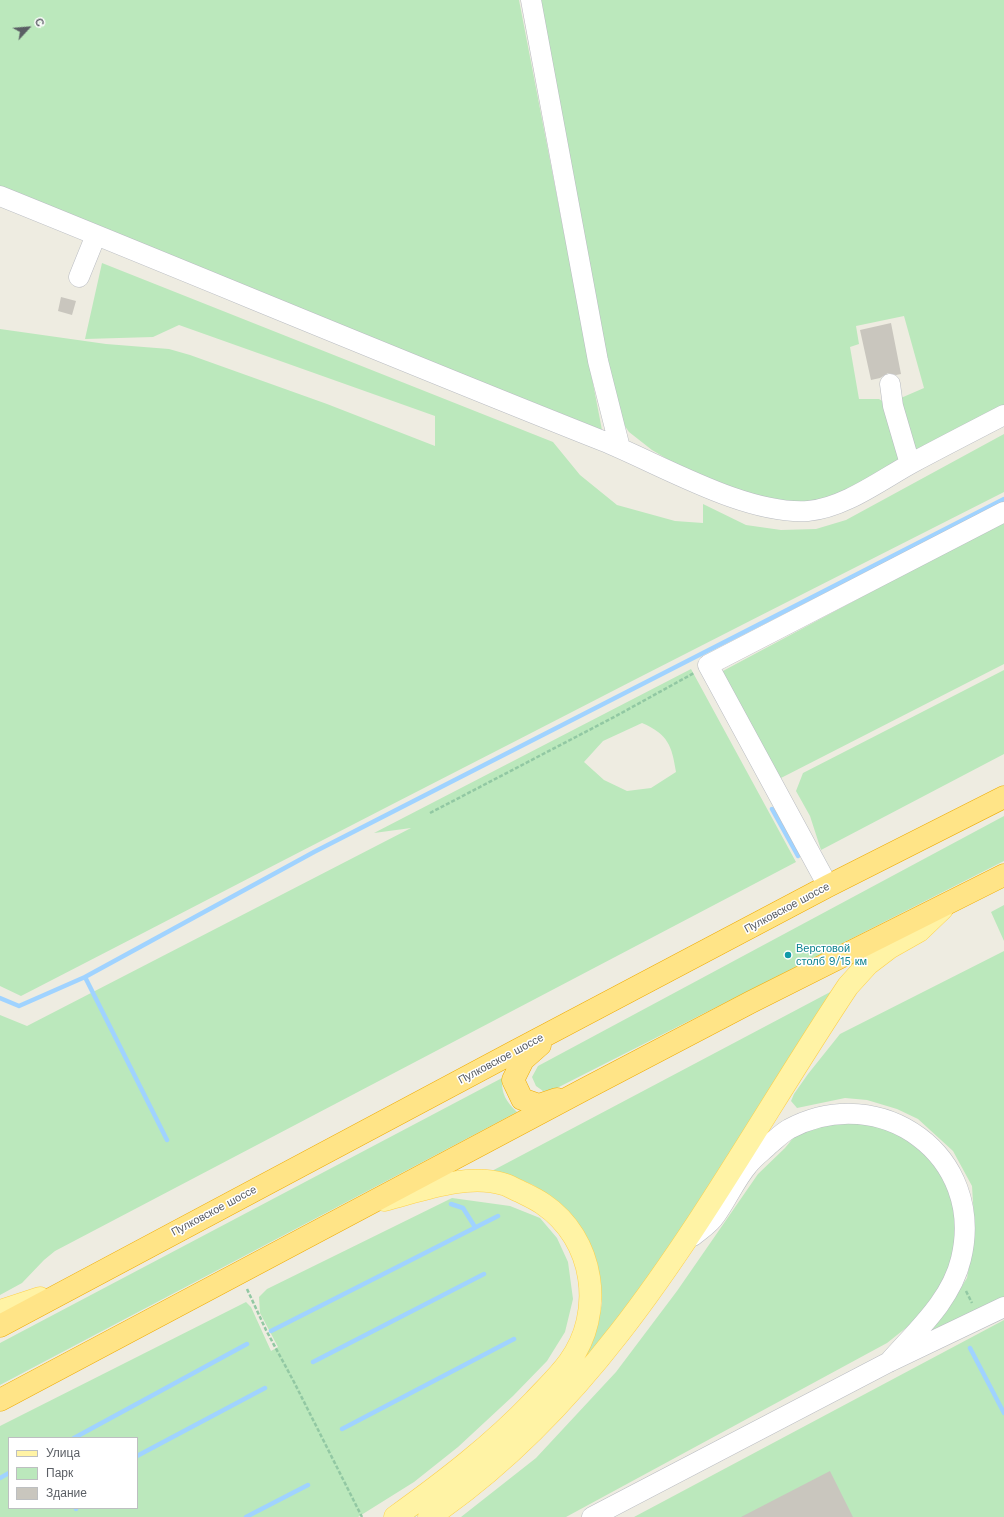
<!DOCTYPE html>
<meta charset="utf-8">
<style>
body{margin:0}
#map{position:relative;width:1004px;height:1517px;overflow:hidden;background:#eeece1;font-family:"Work Sans",sans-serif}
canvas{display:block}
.legend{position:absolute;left:8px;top:1437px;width:130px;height:72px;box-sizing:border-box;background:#fff;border:1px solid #bdbfc1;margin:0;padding:5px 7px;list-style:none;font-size:12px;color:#5a5e64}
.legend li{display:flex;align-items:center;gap:8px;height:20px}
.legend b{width:20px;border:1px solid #bdbfc1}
.north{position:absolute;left:8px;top:8px;width:40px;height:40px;-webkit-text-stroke:3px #fff;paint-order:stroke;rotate:64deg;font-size:11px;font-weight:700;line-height:16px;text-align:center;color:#5a5e64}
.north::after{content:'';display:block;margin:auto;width:14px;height:18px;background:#5a5e64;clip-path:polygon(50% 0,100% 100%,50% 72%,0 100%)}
</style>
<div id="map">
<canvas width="1004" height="1517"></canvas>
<ul class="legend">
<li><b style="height:5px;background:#fff3a5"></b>Улица</li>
<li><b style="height:11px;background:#bbe8bc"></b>Парк</li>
<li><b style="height:11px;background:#c9c6be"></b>Здание</li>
</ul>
<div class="north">С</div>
</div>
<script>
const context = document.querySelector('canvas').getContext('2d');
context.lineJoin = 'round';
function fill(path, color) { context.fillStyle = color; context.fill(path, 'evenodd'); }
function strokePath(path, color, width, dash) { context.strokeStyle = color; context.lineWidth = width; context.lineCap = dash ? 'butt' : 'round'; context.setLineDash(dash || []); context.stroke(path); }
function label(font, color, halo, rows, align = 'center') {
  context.font = font + ' "Work Sans",sans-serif'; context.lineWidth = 3; context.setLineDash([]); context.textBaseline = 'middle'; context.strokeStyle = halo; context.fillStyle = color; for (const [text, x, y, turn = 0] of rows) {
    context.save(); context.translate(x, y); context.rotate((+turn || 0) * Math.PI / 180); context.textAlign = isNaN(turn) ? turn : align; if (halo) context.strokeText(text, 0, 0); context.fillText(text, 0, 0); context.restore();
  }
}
const green = new Path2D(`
 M0,0H519L602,430L0,189Z
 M536,0H1004V412L900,463L862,488L814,504L750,497L689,472L652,450L629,432L622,422L613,401ZM904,316L924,388L887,404L879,399H859L850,347L859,344L856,326Z
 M102,263L553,442L580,475L617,505L675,521L703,523V504L746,525L781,530L816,529L846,520L1004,434V492C675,658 348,827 21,996L0,986V329L106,344L169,349L190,355L327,404L435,446V416L179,325L153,337L85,339Z
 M1004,521V664L779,779L721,672Z
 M691,669L796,862L55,1251L44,1260L22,1283L0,1295V1015L27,1026L411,828L374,833ZM642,723C668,734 672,746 676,772L651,788L627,791L604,780L584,762L603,741Z
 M1004,670V754L821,850L810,816L796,791L803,773Z
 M1004,816V861L555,1089L543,1091L536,1086L532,1077L538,1066Z
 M1004,905V941L991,912Z
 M1004,951V1300L921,1338L946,1311L967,1278L975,1235L972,1186L953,1151L918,1119L897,1109L867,1100L845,1098L797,1108L791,1101L794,1094L808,1074L840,1034Z
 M834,990L683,1227L587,1363L482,1467L415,1517H406L597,1327L602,1303L597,1268L563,1208L544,1192L533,1185L514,1177L490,1172Z
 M502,1078C501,1093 506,1102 517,1112L0,1385V1343Z
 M856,1119L887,1128L915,1142L938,1166L950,1191L959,1220L951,1274L921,1316L887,1343L566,1517H461L536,1458L616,1372L677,1291L758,1174L785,1148L799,1131Z
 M452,1198L510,1206L540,1218L557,1238L568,1262L573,1299L565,1332L547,1361L513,1396L458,1447L414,1482L358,1517H0V1426L246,1302L251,1307L271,1351L278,1347L260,1313L259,1297L267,1289ZM9,1438H137V1508H9Z
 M1004,1320V1517H634Z`);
const stream = new Path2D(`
 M772,809L798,856
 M85,977L314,852L1004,499
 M0,998L19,1006L85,977L167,1140
 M451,1204L463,1208L475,1227
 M271,1331L498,1216
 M970,1348L1004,1413
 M313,1362L484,1274
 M342,1429L514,1339
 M74,1438L247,1344
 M137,1456L265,1388
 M0,1478L9,1473
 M76,1509V1508
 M246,1517L308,1485`);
const building = new Path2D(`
 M61,297L76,301L72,315L58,311Z
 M891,323L901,374L896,375L888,373L880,378L871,380L860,330Z
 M830,1471L853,1517H741Z`);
const path = new Path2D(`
 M430,813L616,716L694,673
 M247,1289L266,1330L294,1382L362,1517
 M966,1291L972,1303`);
const minor = new Path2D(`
 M531,0L598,361L620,448
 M0,196C201,277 401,361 603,441C662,465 745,515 808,511C844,508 881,480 912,463C942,447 973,431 1004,415
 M79,277L96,235
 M890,384L893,406L910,464
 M828,886L708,665L1004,512
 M693,1236C700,1230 710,1224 715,1216C727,1200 735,1180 748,1165C754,1157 763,1151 770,1144C776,1139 782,1133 789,1129C881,1080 986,1156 961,1259C951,1301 916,1331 889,1362
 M592,1517L889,1362L1004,1307`);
const major = new Path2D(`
 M384,1200C420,1191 466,1173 503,1184C508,1185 514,1189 519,1191C527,1195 536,1199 543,1204C595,1239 605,1313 569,1362C559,1376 546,1388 534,1401C492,1445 445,1481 395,1517
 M0,1311L40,1298
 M429,1517C620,1388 723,1173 848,986L868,964L889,948L919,931L942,909`);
const highway = new Path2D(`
 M540,1045L523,1060L513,1080L522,1099L539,1105L557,1099
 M0,1326L512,1053L828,886L1004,797
 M0,1400L585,1089L751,1002L1004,875`);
const markers = [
 [788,955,4,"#0f9aa8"]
];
const streetNames = [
 ["Пулковское шоссе",787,908,-28],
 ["Пулковское шоссе",501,1059,-28],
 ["Пулковское шоссе",214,1211,-28]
];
const cultureNames = [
 ["Верстовой",796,949],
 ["столб 9/15 км",796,962]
];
fill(green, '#bbe8bc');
strokePath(stream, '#a0d3ff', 4.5);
fill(building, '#c9c6be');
strokePath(minor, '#b9bcc2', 21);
strokePath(major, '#fed04a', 23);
strokePath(highway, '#efab00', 23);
strokePath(path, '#92c8a3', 2.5, [4, 2]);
strokePath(minor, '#fff', 20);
strokePath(major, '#fff3a5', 22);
strokePath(highway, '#ffe487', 22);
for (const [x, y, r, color] of markers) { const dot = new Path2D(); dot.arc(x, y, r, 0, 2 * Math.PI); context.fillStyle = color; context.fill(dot); strokePath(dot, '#fff', 1.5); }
label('11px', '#5a5e64', '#fff', streetNames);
label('11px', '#0d838f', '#fff', cultureNames, 'left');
</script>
